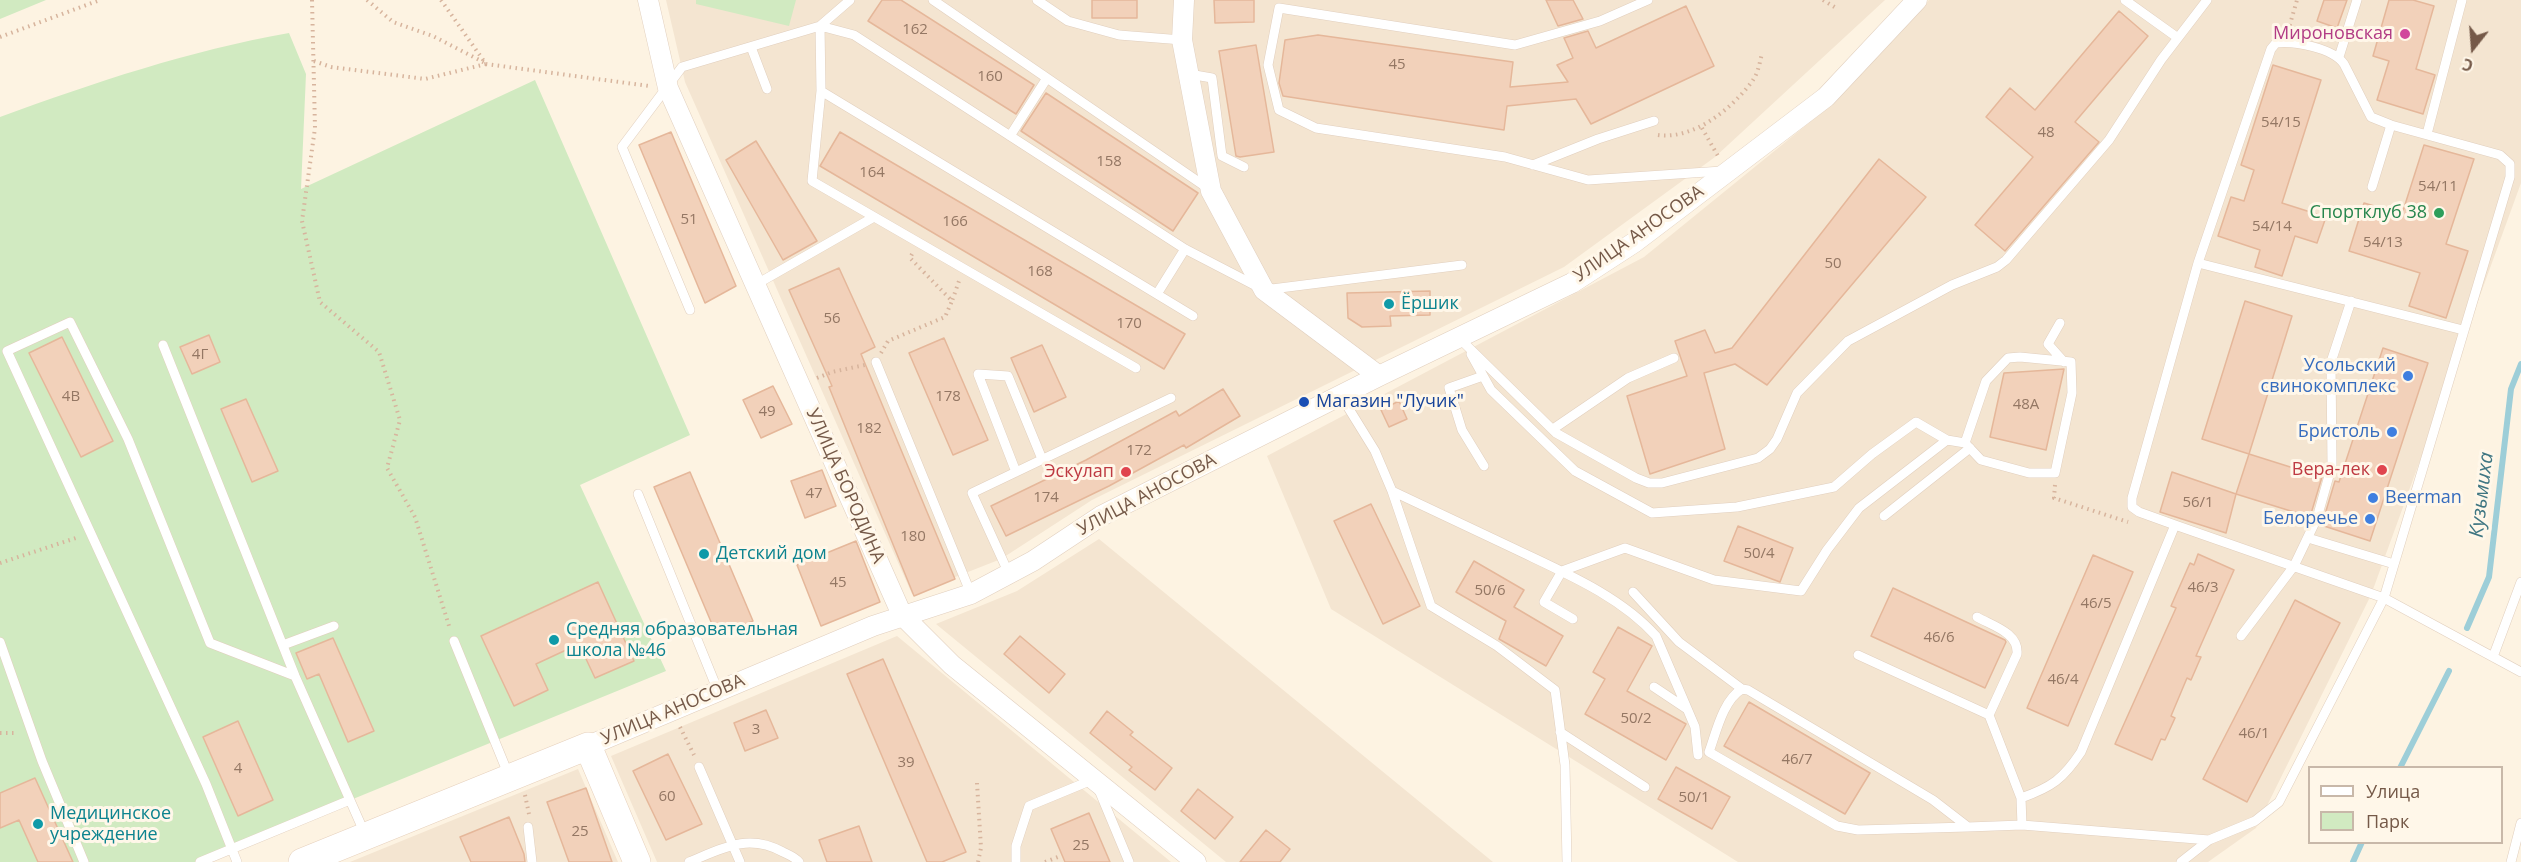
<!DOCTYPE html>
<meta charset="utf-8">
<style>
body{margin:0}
#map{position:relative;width:2521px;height:862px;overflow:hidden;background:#fdf3e2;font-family:"Open Sans",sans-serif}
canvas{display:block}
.legend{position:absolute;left:2308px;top:766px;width:195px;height:78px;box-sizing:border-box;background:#fff7e9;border:2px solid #c8b8a9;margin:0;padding:8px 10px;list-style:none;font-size:18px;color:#755948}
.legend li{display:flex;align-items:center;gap:12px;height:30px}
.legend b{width:30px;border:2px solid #c8b8a9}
.north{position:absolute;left:2443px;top:18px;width:60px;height:60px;-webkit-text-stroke:4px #fff7e9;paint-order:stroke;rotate:197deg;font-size:16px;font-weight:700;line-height:24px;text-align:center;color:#755948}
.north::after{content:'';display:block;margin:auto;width:21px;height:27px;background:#755948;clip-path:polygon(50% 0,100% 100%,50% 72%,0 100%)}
</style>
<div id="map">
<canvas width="2521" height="862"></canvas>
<ul class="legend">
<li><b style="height:8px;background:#fff"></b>Улица</li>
<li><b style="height:16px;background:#d1eac1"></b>Парк</li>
</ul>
<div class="north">С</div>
</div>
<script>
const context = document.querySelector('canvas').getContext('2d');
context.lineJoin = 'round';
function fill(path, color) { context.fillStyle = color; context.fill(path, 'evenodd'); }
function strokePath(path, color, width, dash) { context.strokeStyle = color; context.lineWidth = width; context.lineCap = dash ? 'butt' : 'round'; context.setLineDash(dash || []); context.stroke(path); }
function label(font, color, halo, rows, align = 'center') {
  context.font = font + ' "Open Sans",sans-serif'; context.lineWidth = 6; context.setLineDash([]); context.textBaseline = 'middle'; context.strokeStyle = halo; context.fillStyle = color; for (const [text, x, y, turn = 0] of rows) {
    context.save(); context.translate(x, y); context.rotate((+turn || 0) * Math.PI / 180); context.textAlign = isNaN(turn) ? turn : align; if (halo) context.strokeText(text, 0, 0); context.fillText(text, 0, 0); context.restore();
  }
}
const residential = new Path2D(`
 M666,0H1885L1715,157L1564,267L1092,500L1001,559L912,594L685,82Z
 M1929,0H2521V183L2371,595L2256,828L2208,862H1738L1331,609L1267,456L1644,257L1831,105Z
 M1099,539L1493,862H1226L936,624L1017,591Z
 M897,636L1171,862H657L611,756Z
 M578,769L618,862H350Z`);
const green = new Path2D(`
 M0,0H46L0,19Z
 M696,0H796L789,26L696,4Z
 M289,33L306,74L301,189L535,80L690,435L580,485L666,671L199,862H0V117C96,82 188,51 289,33Z`);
const stream = new Path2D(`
 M2467,628L2489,577L2511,389L2521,364
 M2400,768L2449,671
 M2353,862L2362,842`);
const building = new Path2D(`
 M882,0H901L1034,85L1016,114L868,21Z
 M1092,0H1137V18H1092Z
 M1214,0H1254V22L1215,23Z
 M1546,0H1573L1583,19L1558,26Z
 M2324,0H2347L2337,28L2317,21Z
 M2389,0H2413L2434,6L2416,69L2435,75L2423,114L2377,100L2389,61L2373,56Z
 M1686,6L1714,66L1591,124L1576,99L1507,106L1504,130L1283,96L1279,83L1285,40L1318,35L1513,62L1510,87L1568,82L1557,65L1573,58L1564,38L1588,31L1596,48Z
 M2119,11L2148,36L2075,122L2099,142L2005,251L1975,225L2033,157L1986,117L2010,88L2035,110Z
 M1256,45L1274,152L1240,157L1236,156L1219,51Z
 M2273,65L2321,80L2282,203L2326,217L2317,243L2295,236L2282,276L2255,267L2260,250L2218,236L2231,197L2244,201L2254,170L2241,165Z
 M1046,93L1198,193L1173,231L1021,131Z
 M671,132L736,286L705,303L639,145Z
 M840,132L1185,334L1164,369L820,166Z
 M756,141L817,241L783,260L726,160Z
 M2424,145L2474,159L2446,244L2468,251L2446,318L2409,306L2420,273L2349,251L2364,203L2402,214Z
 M1879,159L1926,197L1767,385L1735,364L1704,373L1725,449L1650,474L1627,396L1687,376L1675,341L1705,330L1715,353L1732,348Z
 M839,268L875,347L861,354L955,579L914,596L829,387L832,386L789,290Z
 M1430,291V315L1390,316L1391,326L1362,327L1348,318L1347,293Z
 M2245,301L2292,316L2249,454L2202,439Z
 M209,335L220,362L192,374L180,347Z
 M62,337L113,441L81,457L29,353Z
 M944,338L988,440L953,455L909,353Z
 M1042,345L1066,397L1034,412L1011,358Z
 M2383,348L2428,363L2370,541L2324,526L2325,522L2323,521L2335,481L2339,482Z
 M2064,369L2046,450L1990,437L2004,373Z
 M773,386L792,424L761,438L743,400Z
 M1223,389L1240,416L1186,448L1184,445L1109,486L1006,536L991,506L1086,460L1176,411L1179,416Z
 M246,399L278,471L252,482L221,409Z
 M1399,401L1407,419L1389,427L1381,410Z
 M2249,454L2322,477L2310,517L2236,494Z
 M822,470L836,506L805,518L791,481Z
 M690,472L753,621L717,636L654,487Z
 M2172,472L2236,494L2226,533L2160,512Z
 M1371,504L1420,606L1383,624L1334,521Z
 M1738,526L1793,548L1780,582L1724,561Z
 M856,541L880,602L821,626L797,565Z
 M2198,554L2234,570L2196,656L2201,657L2191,680L2187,678L2171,716L2175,718L2165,740L2161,739L2152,760L2115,744L2176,608L2171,606L2190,563L2194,565Z
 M2093,555L2133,572L2068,726L2027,708Z
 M1474,561L1524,590L1514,607L1563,636L1546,666L1499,639L1506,621L1456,592Z
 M598,582L634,661L595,678L579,644L536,664L548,690L514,706L481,636Z
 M1893,588L2005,640L2006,642L1985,688L1871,636Z
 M2295,600L2340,623L2247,802L2203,779Z
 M1618,627L1652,646L1627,691L1686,724L1666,760L1585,714L1605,679L1593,672Z
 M1020,636L1065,674L1049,693L1004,654Z
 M333,638L374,731L348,742L319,674L307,679L296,653Z
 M883,659L966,852L942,862H927L847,674Z
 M1749,702L1870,773L1845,814L1724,746Z
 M766,710L778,738L745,751L734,723Z
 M1107,711L1133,732L1130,735L1172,768L1155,790L1129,770L1132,767L1090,733Z
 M238,721L273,800L238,816L203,737Z
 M668,754L702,824L666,840L633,771Z
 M1676,767L1730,797L1712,829L1658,799Z
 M35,778L73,862H38L19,820L0,828V793Z
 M586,788L612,862H569L547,802Z
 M1198,789L1233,817L1215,839L1181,811Z
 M1089,813L1110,862H1065L1051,829Z
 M509,817L524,854L525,862H471L460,837Z
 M859,826L872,862H827L819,840Z
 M1266,830L1290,849L1280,862H1240Z`);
const path = new Path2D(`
 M312,0L315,128L302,221L320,302L379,352L400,420L387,468L415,517L450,629
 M367,0L393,22L433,36L485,63
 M441,0L486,64L649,86
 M1823,0L1836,8
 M2288,31L2297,0
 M0,37L100,0
 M314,61L331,67L425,79L486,64
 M1702,128L1718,156
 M1658,135C1694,140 1733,108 1753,80C1758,73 1760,62 1762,53
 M912,254L910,258L952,301L959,281
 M881,353L888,341L945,317L952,301
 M817,378L832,372L865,365
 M2055,485L2054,498L2128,522
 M0,563L79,537
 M680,727L694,755
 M0,733H17
 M977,783L981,848L978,862
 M525,795L529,814
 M1045,862L1058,857`);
const lane = new Path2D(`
 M933,0L1209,189
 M1037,0L1068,21L1119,35L1182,40
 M1648,0L1600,21L1515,45L1279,8L1268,65L1279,110L1316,128L1505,157L1588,180L1722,171
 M2125,0L2178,38
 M751,47L767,89
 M2339,57L2357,0
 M1189,74L1212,78L1222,156L1244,167
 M821,91L812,181L1136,368
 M2427,134L2462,0
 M1010,136L1047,78
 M1533,165L1598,139L1654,121
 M2372,187L2391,125
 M2198,263L2463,330
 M755,285L874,217
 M1157,294L1185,249
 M690,310L622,147L682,67L820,26L850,0
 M1193,316L821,91L820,26L854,35L1185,249L1264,290L1462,265
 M2060,323L2048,344L2064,362
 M1459,338L1556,433L1636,478L1649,483H1662L1758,458L1770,449L1777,439L1797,393L1848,341L1952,285L1997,267L2006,260L2109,140L2161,60L2207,0
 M163,345L295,676L365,834
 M1471,354L1491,390L1575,471L1652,513L1737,507L1834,487L1872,454L1916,422L1947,440
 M2020,357L2071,362L2072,393L2055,473H2029L1981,460L1965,443L1986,381L2008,358Z
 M876,362L971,594
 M1483,376L1449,388L1462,430L1484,466
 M1341,396L1375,451L1392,491C1434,511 1475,530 1517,550C1565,573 1620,596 1656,636L1695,727L1698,755
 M1553,429L1628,378L1674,358
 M1016,472L978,374L1008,376L1042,459
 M1392,491L1431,606L1497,646L1555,690L1565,765L1567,862
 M638,494L718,691
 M1884,516L1970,448
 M2308,538L2394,564
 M1009,574L972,493L1171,398
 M1633,592L1679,642L1742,689
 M1977,617C1993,626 2019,633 2017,654L1989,715
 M1573,619L1544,602L1562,571L1625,548L1714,580L1801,591L1827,550L1859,508L1947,440L1965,443
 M2241,636L2294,566L2317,518L2332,465L2331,362L2351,301
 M454,641L509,776
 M0,642L42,761L84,862
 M283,645L334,626
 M1858,655L1989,715L2021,798L2022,825
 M2493,657L2521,582
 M1654,687L1687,709
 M1560,732L1645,787
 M699,767L740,862
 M1099,790L1129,862
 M2021,798C2052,787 2063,779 2081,752L2175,525
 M528,827L532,862
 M1968,827L1858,830L1837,826L1709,752C1716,733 1723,700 1742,689L1748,690L1933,800L1968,827L2022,825L2209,840
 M200,862L350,800
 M237,862L206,784L7,351L70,322L128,439L210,643L295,676
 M689,862C723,848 748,833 783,852C789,855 795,857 799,862
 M1016,862V846L1029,806L1092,780
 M2181,862L2209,840L2255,821L2279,802L2384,598L2510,177V164L2500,155L2391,125L2371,117L2344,64C2333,48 2295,41 2276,43L2271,49L2198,263L2132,498V507L2139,512L2175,525L2384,598L2521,672
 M2511,862L2521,823`);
const street = new Path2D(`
 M648,0L668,88L902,615L952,665L1196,862
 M1184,0L1182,40L1211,191L1264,290L1379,376
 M588,746L873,626L971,594L1033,561L1101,516L1379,376L1572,283L1635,242L1826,97L1917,0`);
const secondary = new Path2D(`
 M302,862L588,746L637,862`);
const markers = [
 [2405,34,6,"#d1479c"],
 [2439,213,6,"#2e9e5b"],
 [1389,304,6,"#0f9aa8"],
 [2408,376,6,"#3f7fe0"],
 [1304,402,6,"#1a4fb4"],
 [2392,432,6,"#3f7fe0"],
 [2382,470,6,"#e0444e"],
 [1126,472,6,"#e0444e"],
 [2373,498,6,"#3f7fe0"],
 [2370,519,6,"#3f7fe0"],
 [704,554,6,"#0f9aa8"],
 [554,640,6,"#0f9aa8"],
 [38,824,6,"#0f9aa8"]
];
const numberNames = [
 ["162",915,30],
 ["45",1397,65],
 ["160",990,77],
 ["54/15",2281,123],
 ["48",2046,133],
 ["158",1109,162],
 ["164",872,173],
 ["54/11",2438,187],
 ["51",689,220],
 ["166",955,222],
 ["54/14",2272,227],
 ["54/13",2383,243],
 ["50",1833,264],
 ["168",1040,272],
 ["56",832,319],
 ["170",1129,324],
 ["4Г",200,355],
 ["4В",71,397],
 ["178",948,397],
 ["48А",2026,405],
 ["49",767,412],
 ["182",869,429],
 ["172",1139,451],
 ["47",814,494],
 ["174",1046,498],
 ["56/1",2198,503],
 ["180",913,537],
 ["50/4",1759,554],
 ["45",838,583],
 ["46/3",2203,588],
 ["50/6",1490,591],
 ["46/5",2096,604],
 ["46/6",1939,638],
 ["46/4",2063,680],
 ["50/2",1636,719],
 ["3",756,730],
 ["46/1",2254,734],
 ["46/7",1797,760],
 ["39",906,763],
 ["4",238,769],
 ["60",667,797],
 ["50/1",1694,798],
 ["25",580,832],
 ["25",1081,846]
];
const hotelNames = [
 ["Мироновская",2393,34]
];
const leisureNames = [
 ["Спортклуб 38",2427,213]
];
const streetNames = [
 ["УЛИЦА АНОСОВА",1639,234,-35],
 ["УЛИЦА БОРОДИНА",845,486,66],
 ["УЛИЦА АНОСОВА",1147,495,-28],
 ["УЛИЦА АНОСОВА",673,710,-23]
];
const cultureNames = [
 ["Ёршик",1401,304],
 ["Детский дом",716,554],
 ["Средняя образовательная",566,630],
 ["школа №46",566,651],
 ["Медицинское",50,814],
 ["учреждение",50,835]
];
const shopNames = [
 ["Усольский",2396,366],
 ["свинокомплекс",2396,387],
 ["Бристоль",2380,432],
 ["Beerman",2385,498,"left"],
 ["Белоречье",2358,519]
];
const transitNames = [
 ["Магазин \"Лучик\"",1316,402]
];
const healthNames = [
 ["Вера-лек",2370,470],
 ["Эскулап",1114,472]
];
const waterNames = [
 ["Кузьмиха",2482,495,-83]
];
fill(residential, '#f4e5d1');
fill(green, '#d1eac1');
strokePath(stream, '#9dced8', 6);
fill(building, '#f2d1ba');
strokePath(building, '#e5b79a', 1.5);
strokePath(lane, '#e1cfbe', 10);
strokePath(street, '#e1cfbe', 21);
strokePath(secondary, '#e6d0bc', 28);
strokePath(path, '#d7b49d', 4, [1.5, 4.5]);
strokePath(lane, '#fff', 9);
strokePath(street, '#fff', 20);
strokePath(secondary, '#fff', 27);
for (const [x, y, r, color] of markers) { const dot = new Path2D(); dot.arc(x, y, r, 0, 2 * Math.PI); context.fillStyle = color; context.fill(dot); strokePath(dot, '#fff7e9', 2); }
label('15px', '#947764', null, numberNames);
label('18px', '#b23c85', '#fff7e9', hotelNames, 'right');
label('18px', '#27864d', '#fff7e9', leisureNames, 'right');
label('18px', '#755948', '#fff7e9', streetNames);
label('18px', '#0d838f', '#fff7e9', cultureNames, 'left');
label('18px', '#366cbe', '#fff7e9', shopNames, 'right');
label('18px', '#164399', '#fff7e9', transitNames, 'left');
label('18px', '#be3a42', '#fff7e9', healthNames, 'right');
label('italic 20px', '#3f7682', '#fff7e9', waterNames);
</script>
